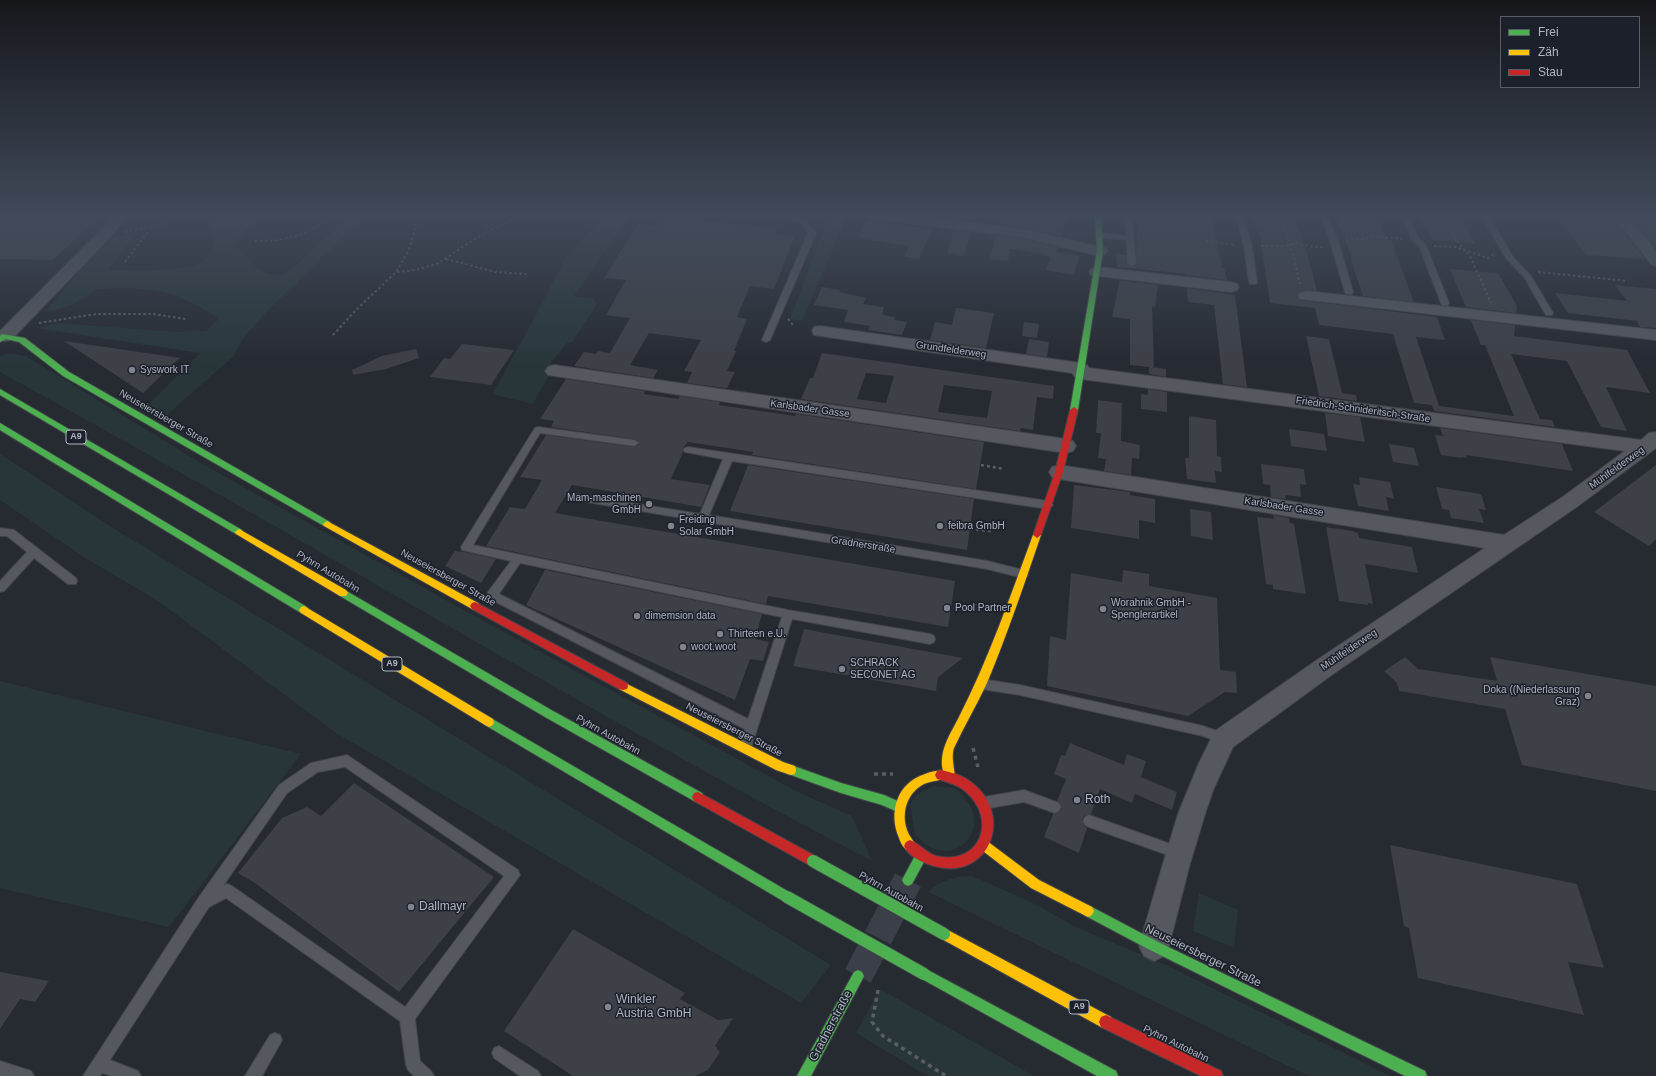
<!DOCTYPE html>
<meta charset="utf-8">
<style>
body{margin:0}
#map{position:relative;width:1656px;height:1076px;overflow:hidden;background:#262a31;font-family:Arial,sans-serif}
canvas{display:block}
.legend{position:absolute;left:1500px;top:16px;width:140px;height:72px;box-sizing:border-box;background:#1b202a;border:1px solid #575c67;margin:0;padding:5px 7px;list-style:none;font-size:12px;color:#b0b5c2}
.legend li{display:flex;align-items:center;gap:8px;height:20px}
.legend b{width:20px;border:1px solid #575c67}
</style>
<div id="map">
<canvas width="1656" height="1076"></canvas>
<ul class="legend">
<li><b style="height:5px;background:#4caf50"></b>Frei</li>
<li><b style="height:5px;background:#ffc107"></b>Zäh</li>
<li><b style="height:5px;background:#c62828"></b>Stau</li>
</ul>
</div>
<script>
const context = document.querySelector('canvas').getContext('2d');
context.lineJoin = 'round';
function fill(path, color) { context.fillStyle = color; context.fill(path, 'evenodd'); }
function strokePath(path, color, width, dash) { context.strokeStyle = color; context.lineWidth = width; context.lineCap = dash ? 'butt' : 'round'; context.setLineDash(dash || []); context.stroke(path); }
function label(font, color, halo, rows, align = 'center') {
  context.font = font + ' Arial,sans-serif'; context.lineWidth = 3; context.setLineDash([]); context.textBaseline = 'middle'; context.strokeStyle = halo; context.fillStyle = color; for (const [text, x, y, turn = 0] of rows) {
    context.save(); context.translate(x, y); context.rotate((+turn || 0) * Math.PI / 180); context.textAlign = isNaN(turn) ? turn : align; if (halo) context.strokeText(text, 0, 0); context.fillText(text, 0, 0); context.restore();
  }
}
const green = new Path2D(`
 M223,215H259L234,244L259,270L277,276L291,270L350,215H366L267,311L242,340L234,356L161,420L143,410L200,353L35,328L59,323L176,332L206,331L220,318C202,309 183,296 163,292C141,287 117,289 95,289C78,304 65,308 44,313L107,237L134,235L108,270C128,270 188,274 202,261C207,256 211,249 216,243L207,226Z
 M606,215H631L574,296L594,299L597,304L572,342L567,343L550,364L553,368L533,404L492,394L529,328L566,257Z
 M829,215H847L802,321L790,319Z
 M10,353L26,356L199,462L471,614L798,792L852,816L872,861C643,742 422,609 197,482C132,445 66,409 0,372V356Z
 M0,454L121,533L831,965L801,1003L336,733L158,601L87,559L0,500Z
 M0,681L301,754L169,927L0,888Z
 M934,786C941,787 950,787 956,789C959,791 962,795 964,798C990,823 963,862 932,848C926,845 920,839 915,835L910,804L916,795Z
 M972,876L1031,902L1076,927L1166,965L1390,1076H1309L928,892C939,881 957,875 972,876Z
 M1199,893L1238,910L1234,948L1193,931Z
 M880,989L1034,1076H927L856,1033Z`);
const building = new Path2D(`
 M0,215H101L53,260L0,259Z
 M958,215H977L975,221L957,219Z
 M1001,215H1068L1061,236L1022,228L998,224Z
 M1136,215H1211L1222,268H1224L1227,280L1186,275V274L1117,267L1116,254L1126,255L1127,265L1133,267L1137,265L1136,248L1138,245Z
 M1253,215H1294L1307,253L1317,291L1306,290L1300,292L1297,297L1300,300L1437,317L1445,340L1416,337L1439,406L1514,416L1485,345H1481L1471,320L1515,325L1514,336L1627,350L1650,393L1606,387L1627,431L1601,427L1567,361L1511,354L1540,419L1552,420L1555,427L1434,411L1432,405L1414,403L1393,334L1319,325L1315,308L1270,303L1260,235H1258Z
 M1335,215H1375L1387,239L1391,240L1414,302L1363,296L1350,257L1352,258Z
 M1420,215H1460L1476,244L1433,240Z
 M1630,215H1651L1656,221V249Z
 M662,217L777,228L775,234L795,236L774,289L750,286L737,317L747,319L734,351H736L727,371L735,372L727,388L687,383L692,372L684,371L701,340L649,333L630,365L658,370L653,378L574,366L584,352L596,354L598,351L610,353L630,318L606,315L626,280L604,278L638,224L657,226Z
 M1558,219L1616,221L1645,259L1586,255Z
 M866,221L884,223L932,229L919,259L904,257L909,246L859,238Z
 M954,230L971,232L964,256L947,253Z
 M996,235L1022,238L1058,247L1056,252L1079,256L1074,275L1046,270L1051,257L1040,255L1041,253L1010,249L1008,261L990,259Z
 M1450,269L1498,273L1517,306L1516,313L1466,307Z
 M1120,280L1158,285L1155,307L1152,306L1154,368L1152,367L1166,369V377L1149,374V367L1130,365V319L1112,317Z
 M1615,285L1656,289V328L1640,327L1637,321L1568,313L1555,293L1627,301Z
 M822,287L840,290L839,292L866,298L863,304L884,307L882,315L895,317L894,320L907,322L902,335L868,330L870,326L844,322L848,310L814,305Z
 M1187,288L1235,295L1247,387L1223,384L1214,305L1188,302Z
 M956,308L994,313L986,348L930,340L935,322L952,325Z
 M1024,322L1039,324L1037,338L1022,336Z
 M1306,336L1329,339L1342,393L1356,395L1357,401L1319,396Z
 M1029,339L1049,342L1047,357L1026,354Z
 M64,341L180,358L143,393Z
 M462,344L514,350L491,385L430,377L444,358L450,359Z
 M416,349L419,358L386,369L353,375L352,370L382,356Z
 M822,353L1054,386L1053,399L1037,397L1033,430L1021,428L1020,431L801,399L810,378H813ZM866,373L894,376L886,403L857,399ZM944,385L992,391L987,418L938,412Z
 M566,379L645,391L644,394L678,399L680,396L720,402L719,405L795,416L796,414L984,442L976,489L752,455L753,452L688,442L682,449L683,452L671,479L710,485L701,507L572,485L555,513L955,581L948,627L768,596L766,604L486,546L510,507L525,509L542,480L520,477L546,435L634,447L640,444L634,439L551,427L554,421L540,419Z
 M1148,389L1167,392V412L1141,409V394L1148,395Z
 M1098,400L1122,403L1121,441L1140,445L1139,459L1132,458L1131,475L1104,471L1106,459L1098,458L1101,433H1096Z
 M1325,413L1360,417L1365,442L1328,436Z
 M1189,416L1216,420L1217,456L1221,457L1222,472L1215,471L1216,483L1187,479L1185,458H1189Z
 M1440,428L1562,444L1573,471L1466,455L1467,458L1461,457L1462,458L1441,455L1435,435L1443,436Z
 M1289,429L1324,434L1327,451L1291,446Z
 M1389,444L1414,448L1419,466L1393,462Z
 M1261,464L1304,469L1306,485L1300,484L1301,497L1285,495L1286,499L1271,497L1270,485L1263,484Z
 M748,465L974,499L967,550L730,511Z
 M1656,465V539L1649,546L1594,512Z
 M1359,477L1390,482L1394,499L1386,497L1389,511L1358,506L1353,484L1360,485Z
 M1074,485L1130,492V495L1155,499V523L1139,520V539L1071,528Z
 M1436,487L1481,494L1486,510L1479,509L1484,523L1451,518L1449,510L1442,509Z
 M1190,509L1211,512L1213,540L1191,536Z
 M1273,515L1289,518L1290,523L1294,524L1306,594L1273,589V585L1266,584L1257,517L1274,519Z
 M1326,527L1353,531L1358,533L1359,538L1412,547L1418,573L1365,564L1373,604L1368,603V605L1339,601Z
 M455,551L465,552L496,559L481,583L445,566Z
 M545,570L762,614L755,639L769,642L763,661L750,659L735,700L526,605Z
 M1123,570L1149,574V586L1217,598L1220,670L1236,672L1237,693L1225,692L1188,716L1047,686L1050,636L1066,640L1071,573L1122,582Z
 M804,629L963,658L938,677L936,691L793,666Z
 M1405,657L1418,669L1497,681L1490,657L1656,686V791L1522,765L1505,709L1399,691L1397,683L1384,671Z
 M1070,743L1124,765L1127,754L1146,761L1141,777L1177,792L1172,810L1135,794L1132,803L1100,789L1091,814L1084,816L1082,820L1084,826L1087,828L1079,853L1044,837L1053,814L1060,812L1062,808L1060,802L1057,801L1066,779L1054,774L1061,755L1065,756Z
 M354,783L494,877L399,992L255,883L238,873L282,818L307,807L321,816Z
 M1390,845L1577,884L1604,968L1568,962L1584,1015L1418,978L1409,928L1404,926Z
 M573,929L685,993L680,999L718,1020L733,1018L715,1046L720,1052L708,1070L695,1076H573L504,1031Z
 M0,972L49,981L35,1002L20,999L0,1029Z`);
const secondaryTunnel = new Path2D(`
 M858,976L908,880`);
const pathFar2 = new Path2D(`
 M1280,215L1294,257L1300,284
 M1442,215L1454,237L1471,258L1491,303
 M125,232L156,226L186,215
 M1346,240L1364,239L1374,236L1402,239
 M255,241C284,242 311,234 334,215
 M1206,241L1236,245
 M1261,246H1282L1297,243L1314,247H1323
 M1434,246L1456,247L1488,258L1494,254
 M446,259L495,272L527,274
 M125,262L149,230
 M397,272L415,270L437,264L476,238L521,215
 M1538,272L1628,281
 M788,319L793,325
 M39,323L96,314H153L186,319
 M333,335L354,312L396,272L409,250L416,223L414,215`);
const pathFar1 = new Path2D(`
 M981,465L1004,469
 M970,529L991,531`);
const path = new Path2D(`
 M973,748L978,767
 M874,774H893
 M878,990L872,1022L883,1036L946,1076`);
const lane = new Path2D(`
 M778,215H790L806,220L816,233L770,340L766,342L762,340L808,233L801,222Z
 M1125,215H1131L1136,264L1132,266L1128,264L1126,240L1100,237L1096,235L1100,233L1126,236Z
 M1236,215H1243L1252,246L1257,282L1256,284H1250L1249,282L1244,246Z
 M1320,215H1327L1338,241L1353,292L1352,294H1346L1345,292L1330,241Z
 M1401,215H1408L1419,239L1426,245L1449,303L1448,305H1442L1441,303L1419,246L1412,240Z
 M1481,215H1488L1513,257L1531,276L1553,313L1552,315H1546L1524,277L1506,258Z
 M538,427L634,440L639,443L634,446L540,433L473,545L788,610L930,634L934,636L935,639L934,642L930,644L792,619L751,748L749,752L745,753L741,752L739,748L745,729L488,598L487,595L488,592L511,561L466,551L462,550L461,547L535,428ZM520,563L782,617L748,719L499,594Z
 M688,447L1048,501L1053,505L1048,509L732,461L709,515L987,561L1027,571L1028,574L1027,577L1023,578L987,569L575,500L570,497L575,494L700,514L723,459L685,452L683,450L685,448Z
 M0,528L14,530L76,578L77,581L76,584H68L34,558L4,591L0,592V581L27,552L7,536H0Z
 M981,679L1020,685L1203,726L1228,735L1230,739L1228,743L1224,744L1203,736L1020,695L981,689L977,687L975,684L977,681Z
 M347,755L518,870L520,875L415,1019L420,1061L431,1071L434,1076H414L408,1070L406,1065L400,1021L226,898L209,907L110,1060L138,1071L141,1076H112L102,1073L100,1076H83L199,897L279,785L311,763ZM345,767L504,876L405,1007L232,886L227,884L223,886L287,793L318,772Z
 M1024,790L1059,803L1061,807L1059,811L1055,813L1024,802L984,809L980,807L978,803L980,799L984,797Z
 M1089,815L1179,847L1184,849L1185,853L1184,857L1179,859L1089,827L1085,825L1083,821L1085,817Z
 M275,1033L280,1035L282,1040L262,1076H245L270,1035Z
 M499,1046L538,1071L541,1076H520L494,1058L492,1053L494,1048Z
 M0,1061L31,1071L34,1076H0Z`);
const street = new Path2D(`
 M112,215H127L114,233L11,340L5,341L0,340V331L104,227Z
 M868,215H913L1022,229L1105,248L1108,251L1105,254L1100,256L1022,237L875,219L870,218Z
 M1613,215H1628L1656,251V266L1651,264Z
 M1097,267L1231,282L1237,284L1239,287L1237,290L1231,292L1091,275L1089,272L1091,269Z
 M1306,291L1656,330V340L1300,299L1298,296L1300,293Z
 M820,326L1081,363L1087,365L1089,368L1641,440L1649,433L1656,432V448L1578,506L1333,674L1233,747L1214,788L1205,814L1189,867L1169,946L1164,956L1154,961L1144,956L1139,946L1162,867L1178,814L1199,763L1215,731L1317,660L1485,548L1059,479L1052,477L1049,472L1052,467L1059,465L1504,535L1564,496L1625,451L1081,379L1075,377L1072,373L814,335L812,331L814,327Z
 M554,365L1066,439L1073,441L1076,446L1073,451L1066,453L548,375L545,371L548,367Z`);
const fast = new Path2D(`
 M1095,215H1101L1103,251L1078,410L1074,413L1070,410L1097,251Z
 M2,334L25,338L69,372L330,522L331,524L330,526H324L63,376L19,342L6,339L0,342V336Z
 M0,389L242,530L243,532L242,534H236L0,395Z
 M0,423L307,607L309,610L307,613L304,614L301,613L0,430Z
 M343,589L553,711L702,793L704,797L702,801L698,802L694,801L545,717L340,596L338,593L340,590Z
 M489,717L791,893L793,897L791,901L787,903L783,901L485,725L484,722L485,719Z
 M791,765L841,783L884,795L902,803L904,807L902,811L898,812L882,805L841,793L791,775L787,774L786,770L787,766Z
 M921,850L925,852L927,856L925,860L912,884L908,886L904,884L902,880L917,852Z
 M1088,905L1158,942L1425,1071L1427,1076H1405L1150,950L1084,915L1082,911L1084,907Z
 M924,968L1116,1071L1118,1076H1097L920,978L918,974L920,970Z
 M858,970L862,972L864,976L862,980L811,1076H797L854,972Z`);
const slow = new Path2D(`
 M327,521L478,603L480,606L478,609L475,610L472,609L324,526L323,524Z
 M239,529L346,590L348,593L346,596H340L236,534L235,532Z
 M1037,532L1041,535C1024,585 1007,635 987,683C977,705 964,726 954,748C950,759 957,774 954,781L950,782L946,781L945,778C939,781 931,781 924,784C907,793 901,812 907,830C909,836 913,840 916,846L914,850L910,852C904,849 901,844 899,838C888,812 897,783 925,774C930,772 937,770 943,771C938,751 951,733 959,717C989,658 1010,597 1033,535Z
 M304,606L493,719L494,722L493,725L489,727L485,725L301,613L299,610L301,607Z
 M623,682L783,762L795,766L796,770L795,774L791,775L776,770L619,689L618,686L619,683Z
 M983,838L1039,880L1092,907L1094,911L1092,915L1088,917L1084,915L1031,888L979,848L977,844L979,840Z
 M944,928L1111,1017L1113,1022L1111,1027L1106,1029L1101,1027L940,938L938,934L940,930Z`);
const jam = new Path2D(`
 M1074,407L1078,410L1063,472L1041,535L1037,538L1033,535L1055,472L1070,410Z
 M475,602L627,683L628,686L627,689L623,690L619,689L472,609L470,606L472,603Z
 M941,770C948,772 955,773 961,776C1020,806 992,888 928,864C919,861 908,855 904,846L906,842L910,840C920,844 926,853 936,856C981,866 998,819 965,791C956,784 947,782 937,779L935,775L937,771Z
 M698,792L817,857L819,861L817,865L813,867L809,865L694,801L692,797L694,793Z
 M1106,1015L1221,1071L1223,1076H1201L1101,1027L1099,1022L1101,1017Z`);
const fastBridge = new Path2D(`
 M813,861L944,934
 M787,897L924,974`);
const markers = [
 [132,370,4,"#80848f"],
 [649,504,4,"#80848f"],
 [671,526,4,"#80848f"],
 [940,526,4,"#80848f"],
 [947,608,4,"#80848f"],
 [1103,609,4,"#80848f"],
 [637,616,4,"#80848f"],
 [720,634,4,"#80848f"],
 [683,647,4,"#80848f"],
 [842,669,4,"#80848f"],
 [1588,696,4,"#80848f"],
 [1077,800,4,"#80848f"],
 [411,907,4,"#80848f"],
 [608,1007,4,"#80848f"]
];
const shields = [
 [76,437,20],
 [392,664,20],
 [1079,1007,20]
];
const shieldNames = [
 ["A9",76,437],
 ["A9",392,664],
 ["A9",1079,1007]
];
const streetNames = [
 ["Grundfelderweg",951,350,8],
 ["Karlsbader Gasse",810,409,8],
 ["Friedrich-Schnideritsch-Straße",1363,410,8],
 ["Neuseiersberger Straße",166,419,30],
 ["Mühlfelderweg",1617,468,-36],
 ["Karlsbader Gasse",1284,507,9],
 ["Gradnerstraße",863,545,9],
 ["Pyhrn Autobahn",328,572,31],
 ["Neuseiersberger Straße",448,578,29],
 ["Mühlfelderweg",1349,650,-34],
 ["Neuseiersberger Straße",734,730,27],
 ["Pyhrn Autobahn",608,735,29],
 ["Pyhrn Autobahn",891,892,29],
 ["Pyhrn Autobahn",1176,1044,26]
];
const poiNames = [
 ["Syswork IT",140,370],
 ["Mam-maschinen",641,498,"right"],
 ["GmbH",641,510,"right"],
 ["Freiding",679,520],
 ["Solar GmbH",679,532],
 ["feibra GmbH",948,526],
 ["Worahnik GmbH -",1111,603],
 ["Spenglerartikel",1111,615],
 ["Pool Partner",955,608],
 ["dimemsion data",645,616],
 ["Thirteen e.U.",728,634],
 ["woot.woot",691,647],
 ["SCHRACK",850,663],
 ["SECONET AG",850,675],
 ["Doka ((Niederlassung",1580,690,"right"],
 ["Graz)",1580,702,"right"]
];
const nearPoinames = [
 ["Roth",1085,800],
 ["Dallmayr",419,907],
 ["Winkler",616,1000],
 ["Austria GmbH",616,1014]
];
const nearStreetnames = [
 ["Neuseiersberger Straße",1203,956,26],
 ["Gradnerstraße",831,1026,-62]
];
fill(green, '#283639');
fill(building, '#3d4046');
strokePath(secondaryTunnel, '#3b3f47', 29, [29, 14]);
strokePath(lane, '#42444a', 2);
strokePath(street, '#42444a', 2);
strokePath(fast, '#42444a', 2);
strokePath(slow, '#42444a', 2);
strokePath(jam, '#42444a', 2);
strokePath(pathFar2, '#5a5d63', 2, [2.5, 2.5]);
strokePath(pathFar1, '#5a5d63', 2.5, [3, 3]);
strokePath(path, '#5a5d63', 3.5, [4, 4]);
fill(lane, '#55585f');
fill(street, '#55585f');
fill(fast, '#4caf50');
fill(slow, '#ffc107');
fill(jam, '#c62828');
strokePath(fastBridge, '#43464d', 14, []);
strokePath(fastBridge, '#4caf50', 12);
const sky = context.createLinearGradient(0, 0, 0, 366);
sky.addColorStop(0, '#15171b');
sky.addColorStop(0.59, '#414a5a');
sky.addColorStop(1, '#414a5a00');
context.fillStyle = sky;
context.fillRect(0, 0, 1656, 366);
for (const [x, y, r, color] of markers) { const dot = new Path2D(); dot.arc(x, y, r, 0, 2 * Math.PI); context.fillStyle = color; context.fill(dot); strokePath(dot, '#1b202a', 1.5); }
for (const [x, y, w] of shields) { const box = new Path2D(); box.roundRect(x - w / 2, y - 7, w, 14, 3); context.fillStyle = '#1b202a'; context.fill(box); strokePath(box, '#b0b5c2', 1); }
label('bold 9px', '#b0b5c2', null, shieldNames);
label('10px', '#b0b5c2', '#1b202a', streetNames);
label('10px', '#b0b5c2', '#1b202a', poiNames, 'left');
label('12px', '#b0b5c2', '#1b202a', nearPoinames, 'left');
label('12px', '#b0b5c2', '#1b202a', nearStreetnames);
</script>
